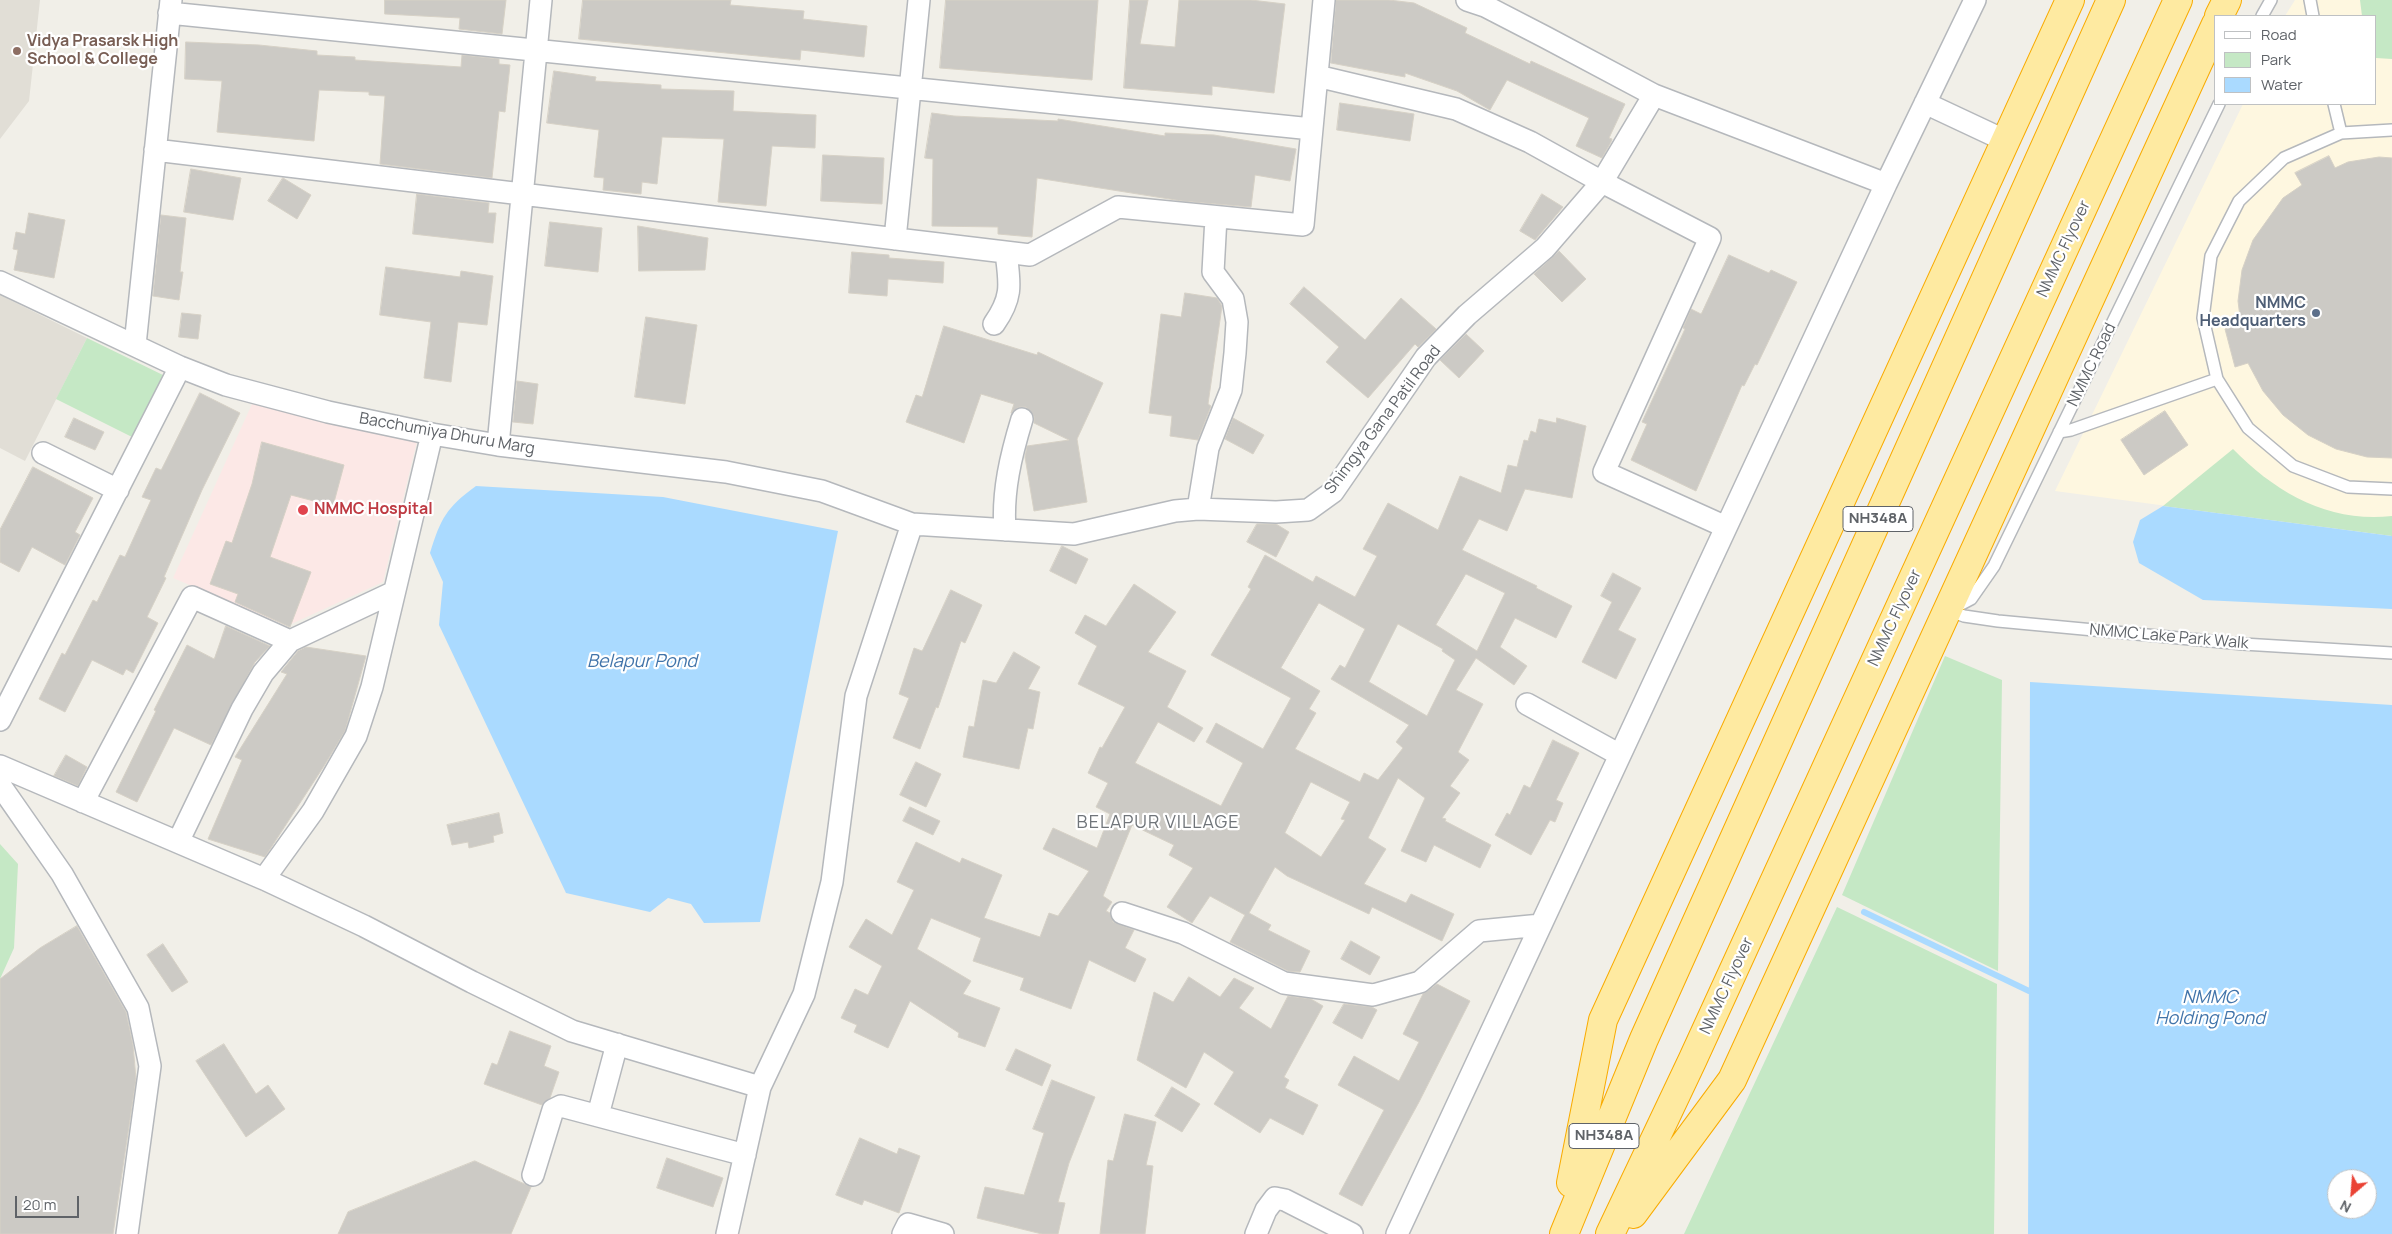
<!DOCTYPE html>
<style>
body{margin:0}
#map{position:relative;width:2392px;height:1234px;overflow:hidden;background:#f1efe8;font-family:Manrope,sans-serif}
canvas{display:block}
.legend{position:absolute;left:2214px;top:15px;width:162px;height:90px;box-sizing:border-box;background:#fff;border:1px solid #bfc1c3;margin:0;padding:6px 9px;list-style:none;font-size:15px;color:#5f6368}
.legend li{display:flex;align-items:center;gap:10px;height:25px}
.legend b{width:25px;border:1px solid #bfc1c3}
.north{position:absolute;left:2327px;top:1169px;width:50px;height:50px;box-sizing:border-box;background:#fff;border:1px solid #bfc1c3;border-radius:50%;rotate:207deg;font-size:14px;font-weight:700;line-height:20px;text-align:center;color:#5f6368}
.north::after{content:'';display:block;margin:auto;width:18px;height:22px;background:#ea4335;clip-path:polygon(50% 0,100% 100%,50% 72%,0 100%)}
.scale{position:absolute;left:15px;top:1196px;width:64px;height:22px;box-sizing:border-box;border:2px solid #5f6368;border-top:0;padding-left:6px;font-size:15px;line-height:18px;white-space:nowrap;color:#5f6368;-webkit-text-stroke:4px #fff;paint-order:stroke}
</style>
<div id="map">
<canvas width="2392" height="1234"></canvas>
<ul class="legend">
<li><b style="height:6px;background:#fff"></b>Road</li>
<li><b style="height:14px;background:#c5e8c5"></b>Park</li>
<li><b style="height:14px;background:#aadaff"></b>Water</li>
</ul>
<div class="north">N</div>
<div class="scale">20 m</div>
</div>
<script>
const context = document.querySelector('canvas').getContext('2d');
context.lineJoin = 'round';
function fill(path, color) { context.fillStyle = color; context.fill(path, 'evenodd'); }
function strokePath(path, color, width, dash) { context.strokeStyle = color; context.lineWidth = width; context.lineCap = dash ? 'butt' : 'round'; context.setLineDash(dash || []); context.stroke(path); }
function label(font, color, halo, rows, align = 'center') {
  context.font = font + ' Manrope,sans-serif'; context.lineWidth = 4.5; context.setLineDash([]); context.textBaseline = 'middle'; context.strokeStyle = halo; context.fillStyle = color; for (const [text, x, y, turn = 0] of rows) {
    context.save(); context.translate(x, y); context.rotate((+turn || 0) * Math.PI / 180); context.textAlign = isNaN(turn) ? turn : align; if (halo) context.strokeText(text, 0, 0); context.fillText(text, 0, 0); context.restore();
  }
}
const commercial = new Path2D(`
 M2295,0H2392V536L2055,491L2243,104H2376V16H2285Z`);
const education = new Path2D(`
 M0,0H40L29,101L0,139Z
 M0,295L87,338L25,461L0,448Z`);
const medical = new Path2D(`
 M252,404L417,441L383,582L287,626L173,578Z`);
const green = new Path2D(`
 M2360,0H2392V59L2376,58V16H2362Z
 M87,338L165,376L134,438L56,399Z
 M2233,449C2276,493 2329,523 2392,516V536L2163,506Z
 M1945,656L2002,680L1998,971L1842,895Z
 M0,844L18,864L14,948L0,979Z
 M1837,907L1997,984L1994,1234H1684Z`);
const water = new Path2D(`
 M476,486L663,497L838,531L760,922L704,923L691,904L668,898L650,912L566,893L439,625L443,582L430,553C441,518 446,508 476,486Z
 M2163,506L2392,536V609L2203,600L2139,563L2133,542L2140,520Z
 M2030,682L2392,705V1234H2028ZM2337,1179H2367V1209H2337Z`);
const stream = new Path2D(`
 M1864,912L2029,991`);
const building = new Path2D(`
 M385,0H506L502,34L459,29L460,18L385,14Z
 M583,0H731L730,5L804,11L803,19L867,26L864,57L801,50L800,60L579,39Z
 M946,0H1098L1092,80L940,68Z
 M1130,0H1148L1140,44L1175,47L1179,0H1251L1285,4L1274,93L1212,86V95L1124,88Z
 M1336,0H1389L1414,3L1467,28L1465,33L1530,64L1531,61L1625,104L1609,138L1612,139L1611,142L1602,158L1576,146L1589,118L1507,80L1490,110L1457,91L1405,73V77L1331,63Z
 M186,42L259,45L317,51V55L355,57V60L461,67L462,55L499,59V64L510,65L505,112L499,111L492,178L380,164L385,96L369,95V92L319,90L314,141L217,132L222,81L185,79Z
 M554,71L596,77L595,81L661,85V89L734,91L733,111L816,115L815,148L772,146L766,206L718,202L724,139L662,137L657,184L642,182L641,194L603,190L604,178L594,177L599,130L547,123Z
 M1340,103L1414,114L1410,141L1337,130Z
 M932,113L954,116L1058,121V119L1165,136V133L1214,135L1296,149L1290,181L1255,175L1251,207L1182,201L1037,178L1032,237L998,234V227L932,226L933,159L925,158Z
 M823,155L884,158L882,204L821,201Z
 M2329,156L2335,168L2348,162L2379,157L2392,158V458L2367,457L2336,449L2308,435L2283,415L2263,391L2248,363L2235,367L2225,329L2241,325L2238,301L2242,270L2253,240L2283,198L2302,185L2295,173Z
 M191,169L241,178L233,220L184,212Z
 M283,178L311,195L297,219L268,201Z
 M417,194L489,203L488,213H496L493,243L413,234Z
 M1542,194L1563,207L1535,240L1520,231Z
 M29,213L65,220L54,278L14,270L18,250L13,249L16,232L25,234Z
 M161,215L186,218L180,272H183L179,300L153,296Z
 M550,222L602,228L598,272L545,266Z
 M638,226L708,238L705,270L639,271Z
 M1559,251L1586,279L1562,302L1534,274Z
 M852,252L889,255V258L944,262L943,283L888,279L887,296L849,293Z
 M1729,255L1769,273L1771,270L1797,282L1757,365L1755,364L1744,386L1742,385L1696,491L1631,460L1647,424L1642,422L1685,329L1683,328L1691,309L1701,314Z
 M386,267L460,277L461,271L493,276L487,325L458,322L451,382L424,378L431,322L380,315Z
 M1304,287L1365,340L1401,298L1436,329L1418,347L1415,344L1368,398L1326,362L1339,347L1290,304Z
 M1185,293L1217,298L1222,306L1208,404L1211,406L1198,440L1170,436L1172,416L1149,413L1161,314L1181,317Z
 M182,313L201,315L198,339L179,337Z
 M646,317L697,325L685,404L635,397Z
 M944,326L1037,355L1038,352L1103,383L1077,439L1087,502L1034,511L1025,457L1027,446L1069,440L1034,423V416L1026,407H1019L1011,413L1014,404L981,394L964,443L906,422L916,395L922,397Z
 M1466,334L1484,351L1459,378L1440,360Z
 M517,381L538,384L533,424L513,422Z
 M200,393L240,413L202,490L164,577L166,578L147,617L158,623L133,673L126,669L123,675L92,660L65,712L39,699L62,653L65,655L93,600L97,602L120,555L125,557L151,500L142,497L156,468L161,470Z
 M2165,411L2188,445L2144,475L2121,440Z
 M74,418L104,432L95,450L65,437Z
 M1233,418L1264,435L1253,454L1225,439Z
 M1557,418L1586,426L1572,498L1525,489L1507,531L1479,519L1462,550L1537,586L1536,588L1572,606L1556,638L1515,618L1500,647L1527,666L1514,685L1476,658L1456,690L1483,704L1458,752L1469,760L1450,786L1460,793L1442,818L1446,819L1445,821L1491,845L1480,868L1434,845L1426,862L1401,851L1425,798L1398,778L1368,838L1386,849L1364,884L1406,903L1411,894L1454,914L1442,941L1372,907L1369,914L1287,876L1275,867L1249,913L1271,925L1268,930L1310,951L1300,972L1288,971L1230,942L1245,915L1210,896L1192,923L1167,907L1193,868L1169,855L1174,845L1132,825L1103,896L1112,902L1106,911L1110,913L1113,922L1134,930L1125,948L1146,959L1135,982L1089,960L1071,1009L1020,990L1024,978L973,961L981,938L931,918L917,949L971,981L963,994L1000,1008L985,1047L958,1037L959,1033L910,1001L888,1048L854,1032L857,1025L841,1018L855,989L868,995L882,966L849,947L866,919L892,935L914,890L897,882L916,842L960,863L962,858L1002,875L984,918L1040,937L1049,913L1058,916L1089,871L1043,849L1053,828L1097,848L1110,814L1096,807L1108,783L1088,773L1100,747L1102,748L1125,707L1078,684L1097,646L1075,633L1085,615L1106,626L1134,584L1176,612L1148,652L1186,671L1167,707L1203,728L1194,742L1158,722L1135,763L1221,806L1243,763L1206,742L1216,723L1263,749L1291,698L1211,655L1251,589L1248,587L1265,555L1313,582L1316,576L1355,597L1377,556L1363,549L1388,503L1438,530L1460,476L1501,493L1508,465L1517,467L1524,440L1528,441L1531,431L1536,433L1539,419L1556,423ZM1466,574L1505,593L1477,651L1436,625ZM1319,603L1365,629L1345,668L1340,665L1331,679L1409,725L1396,742L1403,748L1378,780L1364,773L1360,782L1295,749L1316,713L1309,709L1320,691L1281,668ZM1398,624L1443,649L1442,651L1455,660L1427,716L1369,682ZM1311,782L1350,802L1341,819L1345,820L1321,857L1285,833Z
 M262,442L344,465L333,506L291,495L270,557L311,572L290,627L235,602L238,594L210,584L226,541L232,543L252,484Z
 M33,467L93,498L75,532L80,535L65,565L32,547L19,572L0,562V530Z
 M1257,524H1276L1289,532L1276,557L1247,542Z
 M1062,546L1088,559L1076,584L1050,571Z
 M1613,573L1641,588L1618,630L1636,639L1616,679L1582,662L1612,602L1601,596Z
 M951,590L982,605L965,643L961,641L938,708L936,707L920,749L893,738L909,698L899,694L914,648L922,651Z
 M226,626L270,646L255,662L211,745L174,728L137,802L116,792L156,711L154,710L187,645L214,659Z
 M306,647L366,656L345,731L324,766L265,857L208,839L242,760L235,757L287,674L281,672L298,651Z
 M1014,652L1040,667L1028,689L1040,692L1033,729L1028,728L1019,769L963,757L969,726L974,727L983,680L996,683Z
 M1553,740L1579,753L1556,800L1563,803L1555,822L1550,820L1531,855L1495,835L1507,813L1510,815L1524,785L1530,788Z
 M66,755L87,767L78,786L54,776Z
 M916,762L941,774L926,807L900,795Z
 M910,807L940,821L933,835L903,821Z
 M499,813L503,833L493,836L494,842L469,848L468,842L452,845L447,825Z
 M77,926L126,1012L133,1045L136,1079L113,1234H0V979L40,948Z
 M1351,941L1380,957L1370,975L1341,959Z
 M163,944L188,982L172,992L147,955Z
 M1189,977L1220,997L1234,978L1254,988L1239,1008L1271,1029L1288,996L1311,999L1323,1006L1284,1077L1289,1080L1285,1088L1318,1105L1303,1135L1270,1118L1260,1133L1214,1104L1234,1072L1204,1052L1186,1088L1137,1060L1154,992L1173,1002Z
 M1437,984L1470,1001L1419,1102L1362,1206L1339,1194L1384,1110L1338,1085L1354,1056L1399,1081L1419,1042L1403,1034L1423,994Z
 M1344,1004L1372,1007L1377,1010L1362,1039L1333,1023Z
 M510,1031L551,1046L544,1066L559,1072L550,1098L542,1105L484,1084L492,1063L497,1065Z
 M224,1044L256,1094L268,1085L285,1109L246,1137L196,1061Z
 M1016,1049L1051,1065L1042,1086L1006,1070Z
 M1052,1080L1095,1097L1069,1163L1058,1202L1065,1203L1058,1234H1042L977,1218L985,1187L1024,1195L1044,1133L1033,1129Z
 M1172,1087L1200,1104L1182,1132L1155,1116Z
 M1125,1114L1156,1122L1146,1165L1153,1166L1145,1234H1100L1108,1160L1113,1161Z
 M860,1138L897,1154L899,1148L920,1156L899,1213L864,1200L862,1205L836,1195Z
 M667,1158L723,1178L713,1207L657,1188Z
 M475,1161L531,1187L511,1234H338L348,1212Z`);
const service = new Path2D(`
 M2310,0L2313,16
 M2262,16L2271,0
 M2334,104L2341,133
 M2392,130L2341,133L2284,158L2239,201L2211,256L2203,318L2217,379L2248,428L2293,466L2348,487L2392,489
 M2059,432L2071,430L2217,379
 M1954,608L1971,599L1994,566L2219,104
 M1947,610L1964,616L1998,621L2243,644L2392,653`);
const minor = new Path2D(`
 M1467,0L1485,6L1545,37L1654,95L1886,184L1975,0
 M169,13L1312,129
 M1317,76L1456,109L1530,142L1602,182L1710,238L1604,472L1726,527
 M1925,103L2006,141
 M155,150L1030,255L1118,207L1303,225L1324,0
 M895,239L919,0
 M0,282L180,367L226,385L328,412L432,434L498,445L726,472L822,491L912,524L1074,534L1175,511L1198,509L1276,512L1308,510L1333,492L1426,357L1467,315L1545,248L1602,182L1654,95
 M994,324C1013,297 1010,284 1006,253
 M135,345L171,0
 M498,445L541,0
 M43,453L118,490
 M1198,509L1208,448L1231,390L1235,353L1237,322L1233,299L1213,272L1216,217
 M1005,530C1002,492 1011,455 1022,419
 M1527,704L1620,755
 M0,720L180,367
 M0,766L264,879L364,926L472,982L572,1031L760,1087
 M0,785L62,874L138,1008L150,1066L127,1234
 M83,802L192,597L290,641
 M178,842L242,709L263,673L290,641L394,592
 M264,879L313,811L356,736L372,687L432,434
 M1122,913L1183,933L1284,983L1373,995L1420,982L1479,931L1541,925
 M598,1115L617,1044
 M533,1175L553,1110L561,1106L745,1155
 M727,1234L760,1087L804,994L832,882L856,696L912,524
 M903,1234L908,1224L943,1234
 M1256,1234L1266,1210L1275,1198L1285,1200L1352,1234
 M1397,1234L1886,184`);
const trunk = new Path2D(`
 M2219,16L2227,0
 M1571,1183L1603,1020L2070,0
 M1633,1214L1732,1080L2216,24
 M1564,1234L1644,1039L2111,0
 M1610,1234L1692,1061L2178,0`);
const markers = [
 [17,51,5,"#8d6e63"],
 [2316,313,5,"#5c6f8a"],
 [303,510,6,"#e0444e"]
];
const shields = [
 [1878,519,70],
 [1604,1136,70]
];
const shieldNames = [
 ["NH348A",1878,519],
 ["NH348A",1604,1136]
];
const educationNames = [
 ["Vidya Prasarsk High",27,42],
 ["School & College",27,60]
];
const streetNames = [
 ["NMMC Flyover",2064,249,-65],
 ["NMMC Road",2092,365,-64],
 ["Shimgya Gana Patil Road",1383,420,-53],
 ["Bacchumiya Dhuru Marg",447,434,10],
 ["NMMC Flyover",1895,618,-65],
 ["NMMC Lake Park Walk",2169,637,5],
 ["NMMC Flyover",1727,986,-65]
];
const serviceNames = [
 ["NMMC",2306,304],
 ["Headquarters",2306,322]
];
const healthNames = [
 ["NMMC Hospital",314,510]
];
const waterNames = [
 ["Belapur Pond",642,662],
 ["NMMC",2210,998],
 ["Holding Pond",2210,1019]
];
const neighbourhoodNames = [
 ["BELAPUR VILLAGE",1158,823]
];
fill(commercial, '#fef7e0');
fill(education, '#e1ded6');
fill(medical, '#fce8e6');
fill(green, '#c5e8c5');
fill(water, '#aadaff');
strokePath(stream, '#aadaff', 6);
fill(building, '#cccac5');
strokePath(building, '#d6d1c6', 1);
strokePath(service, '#b5b8bc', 14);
strokePath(minor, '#b5b8bc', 24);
strokePath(trunk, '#f9ab00', 30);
strokePath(service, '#fff', 11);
strokePath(minor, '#fff', 21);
strokePath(trunk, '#feeaa1', 28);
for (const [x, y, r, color] of markers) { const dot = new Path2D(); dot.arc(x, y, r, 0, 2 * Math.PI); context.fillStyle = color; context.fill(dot); strokePath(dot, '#fff', 2); }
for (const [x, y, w] of shields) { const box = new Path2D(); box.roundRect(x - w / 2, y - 12.5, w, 25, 4); context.fillStyle = '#fff'; context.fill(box); strokePath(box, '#5f6368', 1); }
label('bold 15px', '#5f6368', null, shieldNames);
label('bold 16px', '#785e54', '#fff', educationNames, 'left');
label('16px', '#5f6368', '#fff', streetNames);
label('bold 16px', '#4e5e75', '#fff', serviceNames, 'right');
label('bold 16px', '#be3a42', '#fff', healthNames, 'left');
label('italic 18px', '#4174aa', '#fff', waterNames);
context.letterSpacing = '1px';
label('18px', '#70757a', '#fff', neighbourhoodNames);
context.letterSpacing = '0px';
</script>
